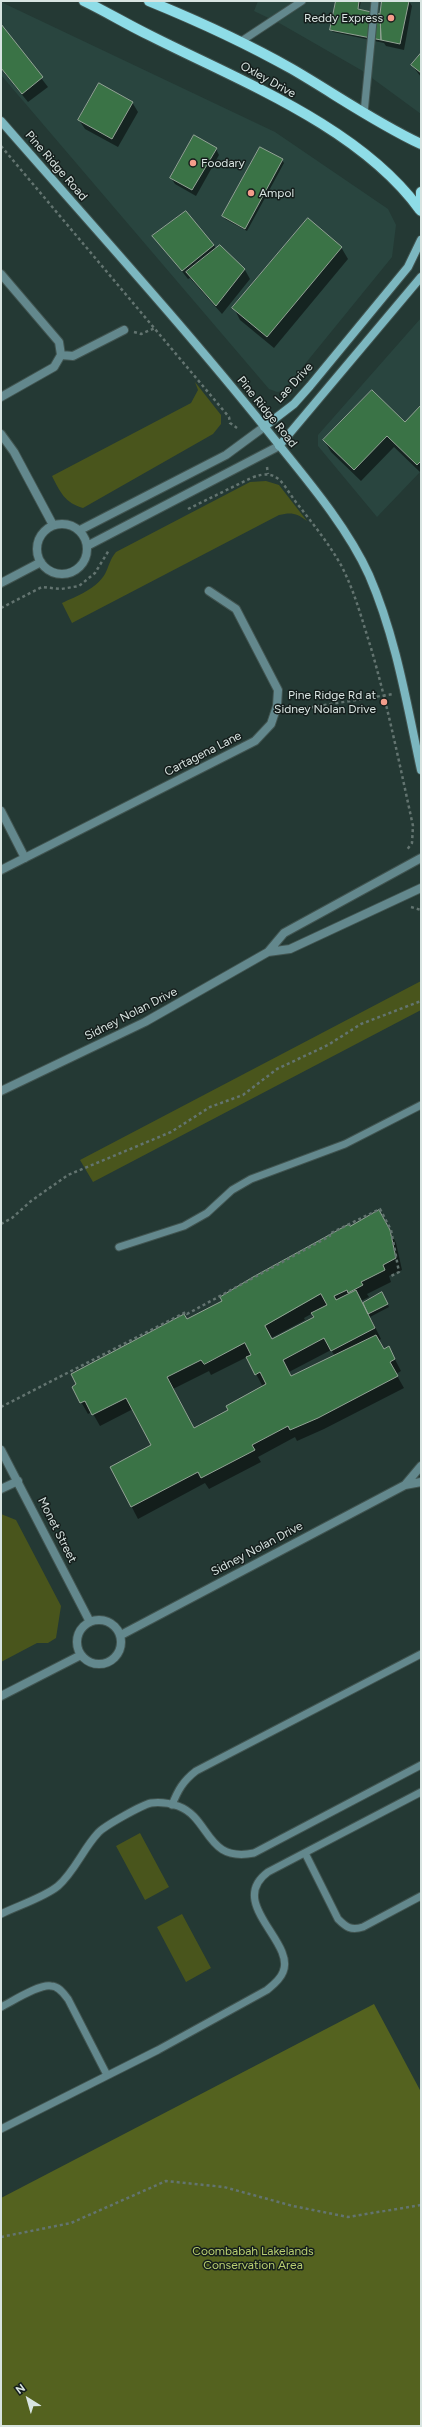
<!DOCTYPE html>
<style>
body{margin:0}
#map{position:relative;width:422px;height:2427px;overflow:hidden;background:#243934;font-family:Figtree,sans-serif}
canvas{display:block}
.frame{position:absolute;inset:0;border:2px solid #d8e4e1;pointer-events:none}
.north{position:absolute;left:8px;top:2379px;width:40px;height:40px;-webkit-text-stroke:3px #151e1c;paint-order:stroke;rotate:323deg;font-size:11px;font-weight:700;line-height:16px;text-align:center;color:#d8e4e1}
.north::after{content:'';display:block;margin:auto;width:14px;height:18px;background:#d8e4e1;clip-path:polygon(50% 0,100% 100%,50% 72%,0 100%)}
</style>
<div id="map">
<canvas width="422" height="2427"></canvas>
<div class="frame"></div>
<div class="north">N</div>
</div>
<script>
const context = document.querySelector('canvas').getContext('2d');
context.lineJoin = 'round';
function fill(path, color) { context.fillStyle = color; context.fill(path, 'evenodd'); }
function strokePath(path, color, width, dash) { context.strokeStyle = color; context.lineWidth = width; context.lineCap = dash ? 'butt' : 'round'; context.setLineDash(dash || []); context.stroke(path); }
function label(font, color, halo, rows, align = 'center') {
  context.font = font + ' Figtree,sans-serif'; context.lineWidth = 3; context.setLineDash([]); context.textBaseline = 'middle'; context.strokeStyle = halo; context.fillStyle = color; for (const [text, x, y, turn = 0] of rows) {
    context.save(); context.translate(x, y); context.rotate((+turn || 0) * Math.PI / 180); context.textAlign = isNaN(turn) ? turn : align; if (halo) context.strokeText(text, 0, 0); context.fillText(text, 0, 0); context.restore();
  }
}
const built = new Path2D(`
 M258,1H421V114L361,70L281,24L254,11Z
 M1,2L275,132L388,209L396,225L392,257L283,391L277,392L269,389L1,75Z
 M421,318V471L377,517L318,446V435Z`);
const green = new Path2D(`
 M195,382L221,415V424L213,434L83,508C65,503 60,492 52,476L191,403L198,390Z
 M266,481L279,485L307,521C297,513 291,512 279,515L72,623L62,603C77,596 96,589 105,574C109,566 110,559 116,552L250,482Z
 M421,981V1010L93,1182L80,1160Z
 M1,1514L16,1520L61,1606L56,1638L48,1643H37L1,1662Z
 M140,1833L169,1887L145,1900L116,1846Z
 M182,1914L211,1968L186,1982L157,1927Z`);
const forest = new Path2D(`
 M374,2004L421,2092V2426H1V2198Z`);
const shadow = new Path2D(`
 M337,1H361L359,10L380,15L383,1H409L412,6L404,50L386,46L384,43L333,32L331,30Z
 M1,26L48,87L28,102L1,69Z
 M421,54V77L412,65Z
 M132,102L138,112L118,147L85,129L79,120Z
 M216,149L219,155L196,196L175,184L171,178Z
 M282,160L284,163L247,231L225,219L224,216Z
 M154,236L214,245L216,249L220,246L245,270L250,279L222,314L190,278L188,279Z
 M341,247L348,259L274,348L240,320L234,308Z
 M421,407V473L394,447L361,481L331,452L324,440L405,423Z
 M386,1223L396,1243L402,1270L389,1276L391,1282L367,1294L369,1297L361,1301L363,1304L382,1294L389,1307L370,1317L381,1339L378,1341L384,1350L389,1348L401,1371L396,1374L404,1388L324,1429L297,1441L295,1437L258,1457L261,1462L209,1489L205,1483L138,1519L111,1467L152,1446L133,1409L100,1426L92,1412L88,1414L73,1388L350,1227ZM313,1313L315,1318L272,1340L271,1338L305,1320L304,1318ZM331,1350L335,1356L291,1377L289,1372ZM247,1357L263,1387L230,1411L194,1429L173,1389L209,1371L211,1375Z`);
const building = new Path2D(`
 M336,1H359L358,9L380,14L381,40L330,30Z
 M382,1H409L400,44L381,40L380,14Z
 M1,24L43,77L22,94L1,68Z
 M421,53V73L411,65Z
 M99,83L133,102L112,139L78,120Z
 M194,135L217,148L192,190L170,178Z
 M260,147L283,159L245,229L222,216Z
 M186,211L214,245L182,271L152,236Z
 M308,218L342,247L267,337L232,308Z
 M220,245L245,269L216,306L186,272Z
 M372,390L405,422L421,405V461L417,465L387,436L354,470L323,440Z
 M379,1210L390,1230L396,1258L383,1265L385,1270L361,1282L363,1285L348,1293L347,1290L334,1296L336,1300L356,1290L375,1328L331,1351L324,1338L283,1360L291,1376L376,1335L384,1349L389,1346L395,1359L390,1362L398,1376L318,1418L290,1430L288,1426L252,1445L255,1450L201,1478L198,1472L131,1507L110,1467L151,1445L126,1398L92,1415L85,1401L80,1403L72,1387L76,1384L71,1374L184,1314L187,1319L222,1301L220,1297L253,1277L349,1224L350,1226ZM321,1294L327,1305L311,1313L314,1317L272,1339L265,1326ZM245,1343L251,1355L246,1357L255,1375L260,1372L266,1384L226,1406L228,1410L194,1428L167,1377L201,1360L204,1364Z
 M382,1292L388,1304L368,1314L363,1303Z`);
const path = new Path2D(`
 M1,146L229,417L230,423L237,428
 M134,332L141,334L155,328
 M267,467L268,474
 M188,509L251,478C280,466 283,487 299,506C314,525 329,544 341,565C355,592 362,620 371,648C388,707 400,766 413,826L412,843L406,851
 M1,608L42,587L61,589L79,586L95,573L109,550
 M288,711L393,694
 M411,907L421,910
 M1,1224L12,1218L31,1201L68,1175L171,1132L210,1107L243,1095L277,1069L328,1045L361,1024L421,1001
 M1,1407L186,1312L187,1314L330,1236L329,1234L380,1209L391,1230L399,1272L389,1277
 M1,2237L71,2223L166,2181L224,2187L293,2206L348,2217L421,2205`);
const lane = new Path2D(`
 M240,42L302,1
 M364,113L375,1
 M119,1247L184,1226L207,1213L232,1190L251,1179L345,1144L421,1105
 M172,1805C178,1790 183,1781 196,1771L421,1654
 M305,1853L338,1919C346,1927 351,1931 363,1927L421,1896
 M1,1914C17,1906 45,1897 58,1886C75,1871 83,1849 98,1833C104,1826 142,1805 151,1803C159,1802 169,1803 178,1806C211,1818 205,1863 254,1853L421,1765
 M1,2007C13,2001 39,1984 51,1986C59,1986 64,1994 68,1999L107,2075
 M1,2129L158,2050L267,1990C273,1985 280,1980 283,1972C296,1942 226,1903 268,1872L421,1792`);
const street = new Path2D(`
 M1,274L59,342L61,355L54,367L1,397
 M61,355L73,356L124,330
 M1,434L14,452L53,525
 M37 549a25 25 0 1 1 50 0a25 25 0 1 1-50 0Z
 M80,530L226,455L264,427
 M87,546L279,446
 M1,583L41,562
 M1,811L25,858
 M1,870L255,741L271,724L277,706L278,690L236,609L209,591
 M268,952L290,949L421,888
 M1,1091L145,1022L268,952L284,933L421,858
 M1,1450L90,1622
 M405,1485L421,1466
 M1,1489L18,1481
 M77 1642a22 22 0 1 1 44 0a22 22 0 1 1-44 0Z
 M121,1635L405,1485L421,1482
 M1,1696L81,1655`);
const secondary = new Path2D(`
 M1,121C90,223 182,324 267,430C302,474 346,524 369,575C396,637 407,705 421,770
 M264,427L294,404L310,386L408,267L421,240
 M279,446L421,277`);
const primary = new Path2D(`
 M84,1C107,12 128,25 151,36C240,81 360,127 420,210
 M149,1C198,21 246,43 292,69C335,94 376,123 421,144
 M421,211V192`);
const markers = [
 [391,18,4,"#f49d8b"],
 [193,163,4,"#f49d8b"],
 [251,193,4,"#f49d8b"],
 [384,702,4,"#f49d8b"]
];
const poiNames = [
 ["Reddy Express",383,18],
 ["Foodary",201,163,"left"],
 ["Ampol",259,193,"left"],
 ["Pine Ridge Rd at",376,695],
 ["Sidney Nolan Drive",376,709]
];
const streetNames = [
 ["Oxley Drive",268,80,29],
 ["Pine Ridge Road",56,166,49],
 ["Lae Drive",294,383,-47],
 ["Pine Ridge Road",267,412,51],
 ["Cartagena Lane",203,754,-27],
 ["Sidney Nolan Drive",131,1014,-27],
 ["Monet Street",57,1530,63],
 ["Sidney Nolan Drive",257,1549,-28]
];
const parkNames = [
 ["Coombabah Lakelands",253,2251],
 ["Conservation Area",253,2265]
];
fill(built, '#29453f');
fill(green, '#49551c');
fill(forest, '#54621f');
fill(shadow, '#0007');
fill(building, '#3a7346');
strokePath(building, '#92a395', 1);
strokePath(lane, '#415450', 9);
strokePath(street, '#415450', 10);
strokePath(secondary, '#415450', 10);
strokePath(primary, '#415450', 12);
strokePath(path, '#637470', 2.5, [3, 3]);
strokePath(lane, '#63888d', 7);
strokePath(street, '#63888d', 8);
strokePath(secondary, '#7cb7c0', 8);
strokePath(primary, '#8edce7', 10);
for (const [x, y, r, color] of markers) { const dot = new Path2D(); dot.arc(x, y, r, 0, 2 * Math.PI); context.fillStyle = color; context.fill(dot); strokePath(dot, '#151e1c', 1.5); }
label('12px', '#d8e4e1', '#151e1c', poiNames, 'right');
label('12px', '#d8e4e1', '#151e1c', streetNames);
label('12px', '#b9cf71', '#151e1c', parkNames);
</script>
